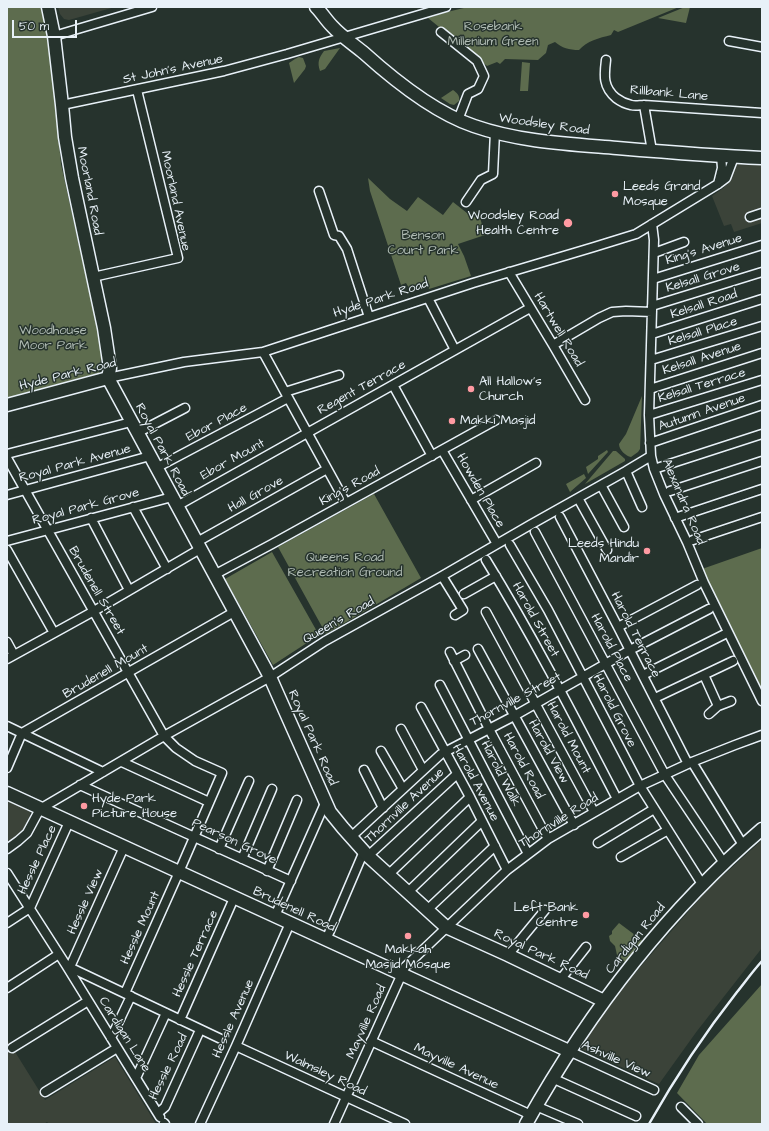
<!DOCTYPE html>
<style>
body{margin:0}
#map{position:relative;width:769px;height:1131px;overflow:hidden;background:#26332d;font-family:"Architects Daughter",sans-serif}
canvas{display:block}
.frame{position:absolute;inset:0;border:8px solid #e8f1f8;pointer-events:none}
.scale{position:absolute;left:12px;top:20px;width:65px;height:18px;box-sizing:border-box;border:2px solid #e8f1f8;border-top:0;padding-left:5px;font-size:12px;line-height:14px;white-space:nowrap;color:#e8f1f8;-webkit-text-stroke:3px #26332d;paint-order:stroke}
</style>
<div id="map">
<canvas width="769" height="1131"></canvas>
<div class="frame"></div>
<div class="scale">50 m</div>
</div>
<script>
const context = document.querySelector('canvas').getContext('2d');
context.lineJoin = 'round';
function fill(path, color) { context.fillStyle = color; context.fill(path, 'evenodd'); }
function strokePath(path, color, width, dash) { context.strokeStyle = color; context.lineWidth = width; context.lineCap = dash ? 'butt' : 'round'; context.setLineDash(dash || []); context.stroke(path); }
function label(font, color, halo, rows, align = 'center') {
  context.font = font + ' "Architects Daughter",sans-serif'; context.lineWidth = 3; context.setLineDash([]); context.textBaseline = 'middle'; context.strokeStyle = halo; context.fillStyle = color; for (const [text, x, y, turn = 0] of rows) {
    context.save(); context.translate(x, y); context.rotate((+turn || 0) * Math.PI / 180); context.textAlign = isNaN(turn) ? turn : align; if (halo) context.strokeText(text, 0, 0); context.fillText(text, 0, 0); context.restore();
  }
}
const built = new Path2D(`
 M58,7H115L69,20L64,19L60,14Z
 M739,163L762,164V223L734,232L731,224L724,226L712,196L722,189L728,183L735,166Z
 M7,800L31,811L27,824L20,836L7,844Z
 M762,840V948L697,1031L659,1084L579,1048L609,1003L707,890Z
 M7,1039L45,1100L115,1057L156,1124H49L47,1122L44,1124H7Z`);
const green = new Path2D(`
 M7,7H42L50,53L61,164L102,350L99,373L7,398Z
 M468,7H679L618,32L614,30L611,35C599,38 587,41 579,50C569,50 562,48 555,42L548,45L546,53L538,60L505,59L500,64L497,62L487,66L428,18L447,12Z
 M685,7H690L686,23L658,18Z
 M340,48L325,69L320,71C317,62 319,58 324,51Z
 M299,57L303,58L306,66L305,69L294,83L289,63L295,59Z
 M522,62L530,63L528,91H520Z
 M453,90C457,93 460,95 459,101L454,105L450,104L441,98Z
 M368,178L390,199L407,211L418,197L443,215L453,202L472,217L476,211L479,214L485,235L458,244L464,256L471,276L429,289L427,283L409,288L406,283L401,285L370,191Z
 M642,396L640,449L638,452L631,457C626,456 619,450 619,444L626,434Z
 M607,450L608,452L588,474L586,467L598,459V456Z
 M613,451H616L625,459V461L585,484Z
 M584,474L586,478L570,492L566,484Z
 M374,494L421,578L326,634L278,547Z
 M762,548V693L702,569Z
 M272,552L319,635L273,665L225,579Z
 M619,923L643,941L625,962L617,955L615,946L610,941L609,936L612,934V931Z
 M762,984V1124H707L677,1093L699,1055Z`);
const street = new Path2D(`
 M441,32L477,61L484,76L478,89L468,94L458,120
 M54,36L152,7
 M729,41L762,47
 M606,60C604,76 603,87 616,98C620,101 626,104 631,105C635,106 640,105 644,105L762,113
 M62,105L224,71L287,54L446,7
 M644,105L652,151
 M718,184L722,168L721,155
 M319,191L334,235L339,236L347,249L369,317
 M466,202L481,180L493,174L495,132
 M750,217L762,213
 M652,224L654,240L649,415L651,456L654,469L664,494L687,542L704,583L762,701
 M654,253L684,242
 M509,272L553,345L585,400
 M93,277L178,258L137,90
 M653,279L762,245
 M428,298L455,350
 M652,306L762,272
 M652,334L762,299
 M553,345L599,318L612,312L626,311L652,312
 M263,352L346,503
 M651,360L762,326
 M108,378L184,362L263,352L473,283L594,247L636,234L718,184L726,178L734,157
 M393,385L432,456
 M650,389L762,353
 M285,392L339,375
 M649,415L762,380
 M137,433L185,408
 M650,443L762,405
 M442,450L497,544
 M7,454L131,422
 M7,458L164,736L176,748L195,761L222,773L179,872L125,993
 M156,468L288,398
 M654,469L762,434
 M626,471L642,507
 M601,485L624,527
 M670,491L762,461
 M7,495L150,456
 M578,498L607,550
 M471,500L536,463
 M177,506L530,308
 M133,507L167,569
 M560,517L618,627L688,764
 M91,518L129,590
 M675,518L762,489
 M535,532L665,775L724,863
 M693,540L762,517
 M7,541L172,497
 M197,542L327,469
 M510,545L548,610L640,786L702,884
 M7,550L54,633
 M486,560C534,638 575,718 617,799
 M214,575L272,544L496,420
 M442,576L463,610L455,615
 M464,594L496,576
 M486,612L594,812
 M618,627L697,585
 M7,642L14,655
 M478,649L574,825
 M450,652L489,729L548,839
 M7,659L94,611L200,549
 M454,661L465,655
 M643,675L725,634
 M704,675L718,706L731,701
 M440,685L528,854
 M655,698L733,661
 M421,707L470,797L507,870
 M709,714L718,706
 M7,726L103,772
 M401,729L423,770
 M381,751L403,789
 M122,762L209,802
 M692,762L743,845
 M7,768L22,733L234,612
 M364,770L383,808
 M80,785L291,881
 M351,837L441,754L514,716L630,650L709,609
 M598,843L654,809
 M7,849L18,841L27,833L40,809L164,736L270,677L325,641L442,576L530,525L626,471L651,456
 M219,849L249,781
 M368,856L457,774
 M621,857L668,830
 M242,859L272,789
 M267,871L297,800
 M7,873L66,965L160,1117
 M388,875L470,797
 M407,893L482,821
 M427,910L495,846
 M275,916L326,801
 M7,923L30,908L69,822
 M326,940L364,851
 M508,955L545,910
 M67,966L221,1039
 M70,967L124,847
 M560,980L586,947
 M7,988L59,954
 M180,1020L234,898
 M111,1038L131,996
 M371,1041L531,1115
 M236,1046L405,1124
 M12,1048L88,1001
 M569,1051L654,1090
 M136,1078L166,1013
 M552,1078L636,1116
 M45,1092L117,1048
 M536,1106L578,1124
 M681,1107L698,1124
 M158,1113L165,1107L200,1030
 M164,1123L165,1124
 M200,1124L236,1046L290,923
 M334,1124L405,967L507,870L548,839L640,786L692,762L735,745L762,735`);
const secondary = new Path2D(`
 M48,7L54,36L62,105L65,137L72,178L104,328L110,368L108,378
 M316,7C322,13 326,20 332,26C341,36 353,44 364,53C394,80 435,113 474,126C520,142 569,144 617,148C665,152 714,156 762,158
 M108,378L270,677L330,812L343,828L368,856L446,927L508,955L604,1001
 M7,405L108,378
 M7,793L569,1051
 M526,1124C588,1013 665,912 762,829`);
const rail = new Path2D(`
 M649,1124C675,1078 704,1034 737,992C745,982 753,971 762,961`);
const markers = [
 [615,194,4,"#ff9aa2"],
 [568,223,5,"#ff9aa2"],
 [471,389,4,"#ff9aa2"],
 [452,421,4,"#ff9aa2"],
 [647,551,4,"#ff9aa2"],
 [84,806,4,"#ff9aa2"],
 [586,915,4,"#ff9aa2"],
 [408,936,4,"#ff9aa2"]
];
const parkNames = [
 ["Rosebank",493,27],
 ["Millenium Green",493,42],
 ["Benson",423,236],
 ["Court Park",423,251],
 ["Woodhouse",53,331],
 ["Moor Park",53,346],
 ["Queens Road",345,558],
 ["Recreation Ground",345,573]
];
const streetNames = [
 ["St John's Avenue",173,70,-12],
 ["Rillbank Lane",669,94,5],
 ["Woodsley Road",544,125,8],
 ["Moorland Road",89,191,79],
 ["Moorland Avenue",175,201,78],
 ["King's Avenue",704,250,-17],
 ["Kelsall Grove",703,278,-17],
 ["Hyde Park Road",381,299,-18],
 ["Kelsall Road",704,305,-18],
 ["Hartwell Road",558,330,59],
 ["Kelsall Place",703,332,-17],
 ["Kelsall Avenue",702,359,-18],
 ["Hyde Park Road",68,375,-14],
 ["Kelsall Terrace",702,386,-17],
 ["Regent Terrace",362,388,-29],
 ["Autumn Avenue",702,413,-19],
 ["Ebor Place",217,423,-28],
 ["Royal Park Road",162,450,62],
 ["Ebor Mount",233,460,-29],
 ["Royal Park Avenue",75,464,-15],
 ["King's Road",350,487,-29],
 ["Howden Place",480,491,60],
 ["Hall Grove",256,495,-29],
 ["Alexandra Road",683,502,67],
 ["Royal Park Grove",86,507,-15],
 ["Brudenell Street",96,591,60],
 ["Harold Street",535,620,61],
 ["Queen's Road",339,621,-30],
 ["Harold Terrace",635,635,63],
 ["Harold Place",611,648,62],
 ["Brudenell Mount",106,672,-30],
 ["Thornville Street",516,700,-28],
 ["Harold Grove",614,711,63],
 ["Royal Park Road",312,738,66],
 ["Harold Mount",568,738,62],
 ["Harold View",548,752,61],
 ["Harold Road",523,766,62],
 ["Harold Walk",500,774,63],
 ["Harold Avenue",475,783,62],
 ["Thornville Avenue",405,806,-43],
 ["Thornville Road",559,821,-32],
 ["Pearson Grove",234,842,25],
 ["Hessle Place",38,860,-65],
 ["Hessle View",86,902,-66],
 ["Brudenell Road",294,910,25],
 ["Hessle Mount",141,928,-66],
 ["Cardigan Road",636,939,-51],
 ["Hessle Terrace",196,954,-66],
 ["Royal Park Road",541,955,25],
 ["Hessle Avenue",234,1019,-66],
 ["Mayville Road",367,1022,-66],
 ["Cardigan Lane",124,1035,58],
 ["Ashville View",616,1060,24],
 ["Hessle Road",169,1067,-64],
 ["Mayville Avenue",456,1067,25],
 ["Walmsley Road",325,1074,25]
];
const poiNames = [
 ["Leeds Grand",623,187],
 ["Mosque",623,202],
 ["Woodsley Road",559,216,"right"],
 ["Health Centre",559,231,"right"],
 ["All Hallow's",479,382],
 ["Church",479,397],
 ["Makki Masjid",460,421],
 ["Leeds Hindu",639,544,"right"],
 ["Mandir",639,559,"right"],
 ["Hyde Park",92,799],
 ["Picture House",92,814],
 ["Left Bank",578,908,"right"],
 ["Centre",578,923,"right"],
 ["Makkah",408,950,"center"],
 ["Masjid Mosque",408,965,"center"]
];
fill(built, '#3b4339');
fill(green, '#5d6c4e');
strokePath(street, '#e8f1f8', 11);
strokePath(secondary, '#e8f1f8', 15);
strokePath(street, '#26332d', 8);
strokePath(secondary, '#26332d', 12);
strokePath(rail, '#e8f1f8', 2.5);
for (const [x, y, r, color] of markers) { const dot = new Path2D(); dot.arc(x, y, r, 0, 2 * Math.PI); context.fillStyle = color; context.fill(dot); strokePath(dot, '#26332d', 1.5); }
label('13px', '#b0bcb4', '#26332d', parkNames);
label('13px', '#e8f1f8', '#26332d', streetNames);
label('13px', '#e8f1f8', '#26332d', poiNames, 'left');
</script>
